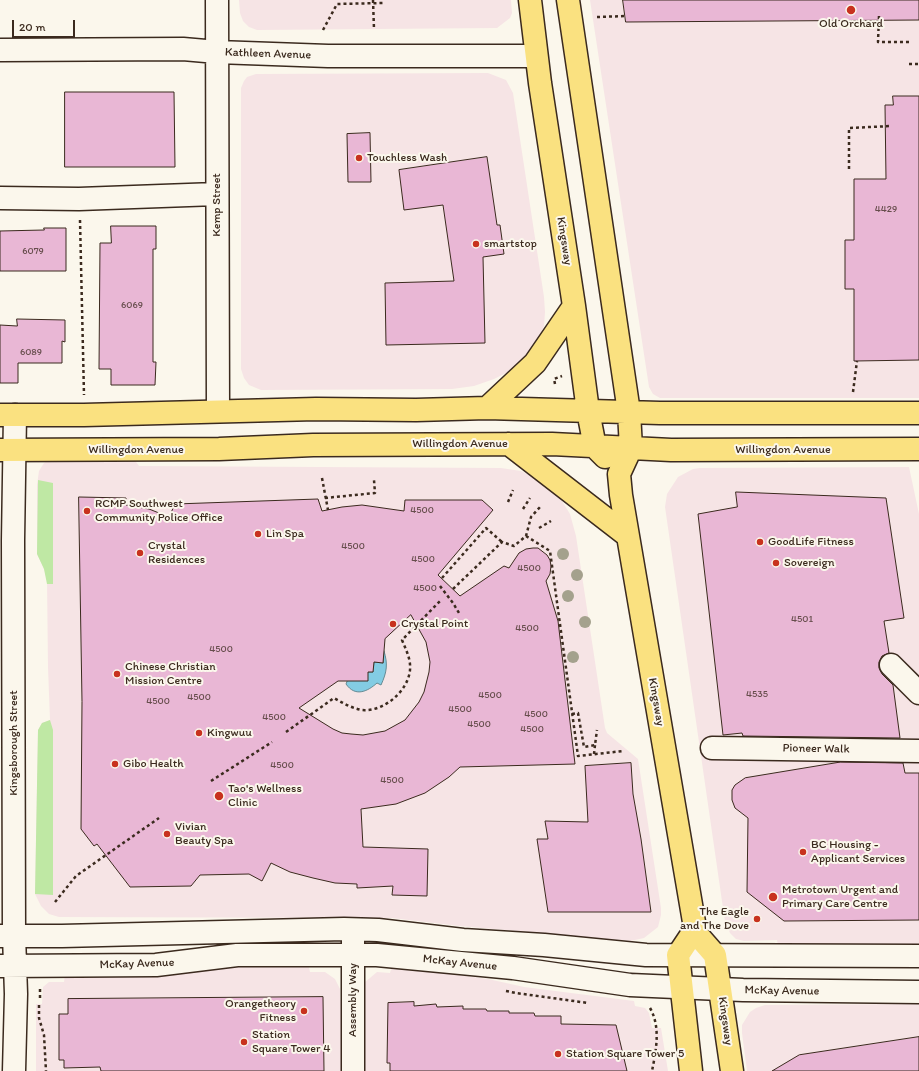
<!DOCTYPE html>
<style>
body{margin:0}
#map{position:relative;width:919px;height:1071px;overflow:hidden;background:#fbf7ec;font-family:Itim,sans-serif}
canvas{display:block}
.scale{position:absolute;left:12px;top:20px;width:63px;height:18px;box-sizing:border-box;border:2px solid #3b2a1e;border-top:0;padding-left:5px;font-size:12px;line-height:14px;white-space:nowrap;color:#3b2a1e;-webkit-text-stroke:3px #fbf7ec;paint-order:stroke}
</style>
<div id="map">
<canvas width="919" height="1071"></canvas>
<div class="scale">20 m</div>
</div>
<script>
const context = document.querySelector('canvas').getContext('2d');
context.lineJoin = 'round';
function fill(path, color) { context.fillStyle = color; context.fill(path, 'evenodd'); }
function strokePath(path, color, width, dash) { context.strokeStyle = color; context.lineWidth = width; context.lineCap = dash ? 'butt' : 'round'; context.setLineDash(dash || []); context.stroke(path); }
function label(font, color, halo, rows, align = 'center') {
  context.font = font + ' Itim,sans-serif'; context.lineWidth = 4; context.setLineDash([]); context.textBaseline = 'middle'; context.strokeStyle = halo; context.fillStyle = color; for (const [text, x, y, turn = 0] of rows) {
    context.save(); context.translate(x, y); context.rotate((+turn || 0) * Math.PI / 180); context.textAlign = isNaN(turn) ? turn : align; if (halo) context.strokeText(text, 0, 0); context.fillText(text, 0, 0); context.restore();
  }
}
const built = new Path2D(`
 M239,0H511L512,13L510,18L497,28L257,30L249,27L243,21L240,13Z
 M590,0H919V398H660L653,394L649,387Z
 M488,73L506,80L513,93L544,297L545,312L544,326L534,348L528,357L514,369L494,379L474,386L452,389L261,390L249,385L244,378L241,369V88L244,81L247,77L256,74Z
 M53,458L134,459L139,466L501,468L521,471L549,485L560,498L570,514L576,536L605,728L607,733L638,759L661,908V915L658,927L644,938L630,941L459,926L392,918L59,917L49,914L41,906L35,894L38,730L42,723L50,720L48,667L47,580L44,569L37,554V485L39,471L44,463Z
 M909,467L919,514V946L778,945L777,940L744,941L736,939L730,933L725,922L665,507L667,494L678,477L693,469L700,468Z
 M308,964L310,972H325L335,979L340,989V1000L363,1002L364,983L377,972L390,973L392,966L488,979L524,987L634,1001L635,1006L645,1008L649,1013L652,1028H661L668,1071H36V1004H42L43,987L49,982H64L65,975L232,966Z
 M919,1004V1071H747L742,1033V1025L750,1012L756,1008L765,1005Z`);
const green = new Path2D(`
 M38,480L53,483V584H47L44,569L37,554Z
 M50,720L53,730V895L35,894L38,730L42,723Z`);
const water = new Path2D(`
 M384,651C388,664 387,672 381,685L377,683C367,692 355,697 346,684L348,679L368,672H373L374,662L383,663Z`);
const building = new Path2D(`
 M623,0H919V20L626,22Z
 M65,92H174L175,167H65Z
 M893,96H919V360L854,361V289H845V240H854V179H886L885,105H893Z
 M370,133L371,182H348L347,134Z
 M487,157L497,225H500L504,254L483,257L485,343L386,345L385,283L454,281L443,205L404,210L399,170Z
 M111,226H156V249H153V362H156L155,385H111V369H99L100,243H111Z
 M44,228H66V271H0V231L44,230Z
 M17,319L65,320V342L62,341V363H18V383H0V325L17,326Z
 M736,492L886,498L904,618L884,621L889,653L882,656L879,662V668L882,674L893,685L900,738L743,736L742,733L723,735L698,514L737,507Z
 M79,497L126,498V505L149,509L169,517L175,504L318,499L322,511L342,507L362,505L404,511L405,500H482L493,510L438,575L460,596L504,566L509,568L519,553L526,549L533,548H538L547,555L550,560L551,566L550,574L546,581L558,621L575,764L460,767L449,777L425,793L396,804L361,809L363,847L428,849L427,896L392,895L393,886L357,888V884L335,883L313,878L290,872L271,863L262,881L249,874L200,875L191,886L130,887L97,844L94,846L81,829L82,702ZM411,615L426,642L430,662L429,672L424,692L419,702L405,720L385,731L363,735L351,734L342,733L333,729L299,708L338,681H368V672H373L374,662L383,663L385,639Z
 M841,762L903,763L905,773H919V920L784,921L747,892L748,818L735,808L732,800V790L735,785L745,778Z
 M631,763L633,794L641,839L651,912H548L537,839H548L545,821L588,822L585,766Z
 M323,997L324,1071H101L100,1067L64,1068V1060H59V1014H68V999Z
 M414,1002V1006L436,1004L437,1007L463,1006V1009H486L487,1011H509V1013H534L535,1016H561V1024L616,1025L627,1071H390V1063H387L388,1003Z
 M919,1037V1071H772L799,1055Z`);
const path = new Path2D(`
 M373,0L374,29
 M879,16L878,42H909
 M597,17L626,16
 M323,30L337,4L384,3
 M909,64H919
 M849,169V128L891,126
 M80,220L84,395
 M555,384L554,379L562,376
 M853,392L857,361
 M322,478L328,510
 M325,498L375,493L374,480
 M508,502L513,490
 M523,509L530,498
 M539,528L551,521
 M526,536L550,551L578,756L623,751
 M442,578L486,528L502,542
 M440,586L453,603L459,613
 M453,589L502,542L514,546L526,536L531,517L541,506
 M572,714L578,713L584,747L595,745L597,730
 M286,732L334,698C343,703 351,708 362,710C384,712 408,691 410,670C411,659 406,650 402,640L441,600
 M594,754L595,745
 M211,781L272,742
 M55,902L76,876L159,818
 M506,991L516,993L588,1003
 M40,998V987
 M39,1005V1018L44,1035L46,1071
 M650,1008C661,1027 656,1051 652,1071`);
const minor = new Path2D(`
 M217,0L218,410
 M0,50L183,49L217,52L328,56H536
 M0,198L79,199L216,194
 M891,665L919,693
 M712,748L919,751
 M0,936H62L344,929L378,930L463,940L544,945L646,955L919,956
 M353,941V1071
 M0,966L156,965L237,955H377L513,968L630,985L743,990L919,992
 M14,1071L16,994L14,935L13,540L15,415`);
const major = new Path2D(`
 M530,0L540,83L574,306L588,411L595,447L605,457
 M568,0L629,412L631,448L619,474L621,495L694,922V931L678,955L691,1071
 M487,408L535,363L574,306
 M0,415H84L316,409L416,410L487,408L660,413H919
 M509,444L628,536
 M0,450L219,449L313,445L552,444L671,450L919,449
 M694,931L715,955L732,1071`);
const trees = [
 [563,554],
 [577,575],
 [568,596],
 [585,622],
 [573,657]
];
const markers = [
 [851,10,5,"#c8321e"],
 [359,158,4,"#c8321e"],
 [476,244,4,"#c8321e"],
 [87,511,4,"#c8321e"],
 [258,534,4,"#c8321e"],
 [760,542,4,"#c8321e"],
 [140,553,4,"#c8321e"],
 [776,563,4,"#c8321e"],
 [393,624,4,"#c8321e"],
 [117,674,4,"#c8321e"],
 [199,733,4,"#c8321e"],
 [115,764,4,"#c8321e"],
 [219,796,5,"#c8321e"],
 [167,834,4,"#c8321e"],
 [803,852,4,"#c8321e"],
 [773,897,5,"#c8321e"],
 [757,919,4,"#c8321e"],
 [304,1011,4,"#c8321e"],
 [244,1042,4,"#c8321e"],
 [558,1054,4,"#c8321e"]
];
const numberNames = [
 ["4429",886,209],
 ["6079",33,251],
 ["6069",132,305],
 ["6089",31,352],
 ["4500",422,510],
 ["4500",353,546],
 ["4500",423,559],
 ["4500",529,568],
 ["4500",425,588],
 ["4501",802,619],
 ["4500",527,628],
 ["4500",221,649],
 ["4535",757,694],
 ["4500",490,695],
 ["4500",199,697],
 ["4500",158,701],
 ["4500",460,709],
 ["4500",536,714],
 ["4500",274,717],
 ["4500",479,724],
 ["4500",532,729],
 ["4500",282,765],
 ["4500",392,780]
];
const poiNames = [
 ["Old Orchard",851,24,"center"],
 ["Touchless Wash",367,158],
 ["smartstop",484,244],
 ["RCMP Southwest",95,504],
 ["Community Police Office",95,518],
 ["Lin Spa",266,534],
 ["GoodLife Fitness",768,542],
 ["Crystal",148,546],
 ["Residences",148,560],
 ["Sovereign",784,563],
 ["Crystal Point",401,624],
 ["Chinese Christian",125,667],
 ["Mission Centre",125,681],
 ["Kingwuu",207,733],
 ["Gibo Health",123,764],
 ["Tao's Wellness",228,789],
 ["Clinic",228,803],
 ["Vivian",175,827],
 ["Beauty Spa",175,841],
 ["BC Housing -",811,845],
 ["Applicant Services",811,859],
 ["Metrotown Urgent and",782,890],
 ["Primary Care Centre",782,904],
 ["The Eagle",749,912,"right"],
 ["and The Dove",749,926,"right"],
 ["Orangetheory",296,1004,"right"],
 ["Fitness",296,1018,"right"],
 ["Station",252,1035],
 ["Square Tower 4",252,1049],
 ["Station Square Tower 5",566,1054]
];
const streetNames = [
 ["Kathleen Avenue",268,54,2],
 ["Kemp Street",217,205,-90],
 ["Kingsway",564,241,81],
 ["Willingdon Avenue",460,444],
 ["Willingdon Avenue",136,450],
 ["Willingdon Avenue",783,450],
 ["Kingsway",656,702,80],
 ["Kingsborough Street",14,743,-90],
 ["Pioneer Walk",816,749,1],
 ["McKay Avenue",460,963,6],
 ["McKay Avenue",137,964,-2],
 ["McKay Avenue",782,991,1],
 ["Assembly Way",353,1000,-90],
 ["Kingsway",725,1021,82]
];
fill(built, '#f6e4e5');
fill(green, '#bfe8a4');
fill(water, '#83cce3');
strokePath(water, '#668b94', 1);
fill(building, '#e9b7d5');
strokePath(building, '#3b2a1e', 1);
strokePath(minor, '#3b2a1e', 25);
strokePath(major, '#3b2a1e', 25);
strokePath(path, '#3b2a1e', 2.5, [3, 3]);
strokePath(minor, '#fbf7ec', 22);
strokePath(major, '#fae180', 22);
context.fillStyle = '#a4a18d';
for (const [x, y] of trees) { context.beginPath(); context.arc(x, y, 6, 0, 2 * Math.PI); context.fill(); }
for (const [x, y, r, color] of markers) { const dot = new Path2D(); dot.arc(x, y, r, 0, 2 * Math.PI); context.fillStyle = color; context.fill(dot); strokePath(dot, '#fbf7ec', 1.5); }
label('10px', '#664d4c', null, numberNames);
label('12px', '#3b2a1e', '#fbf7ec', poiNames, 'left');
label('12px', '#3b2a1e', '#fbf7ec', streetNames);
</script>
